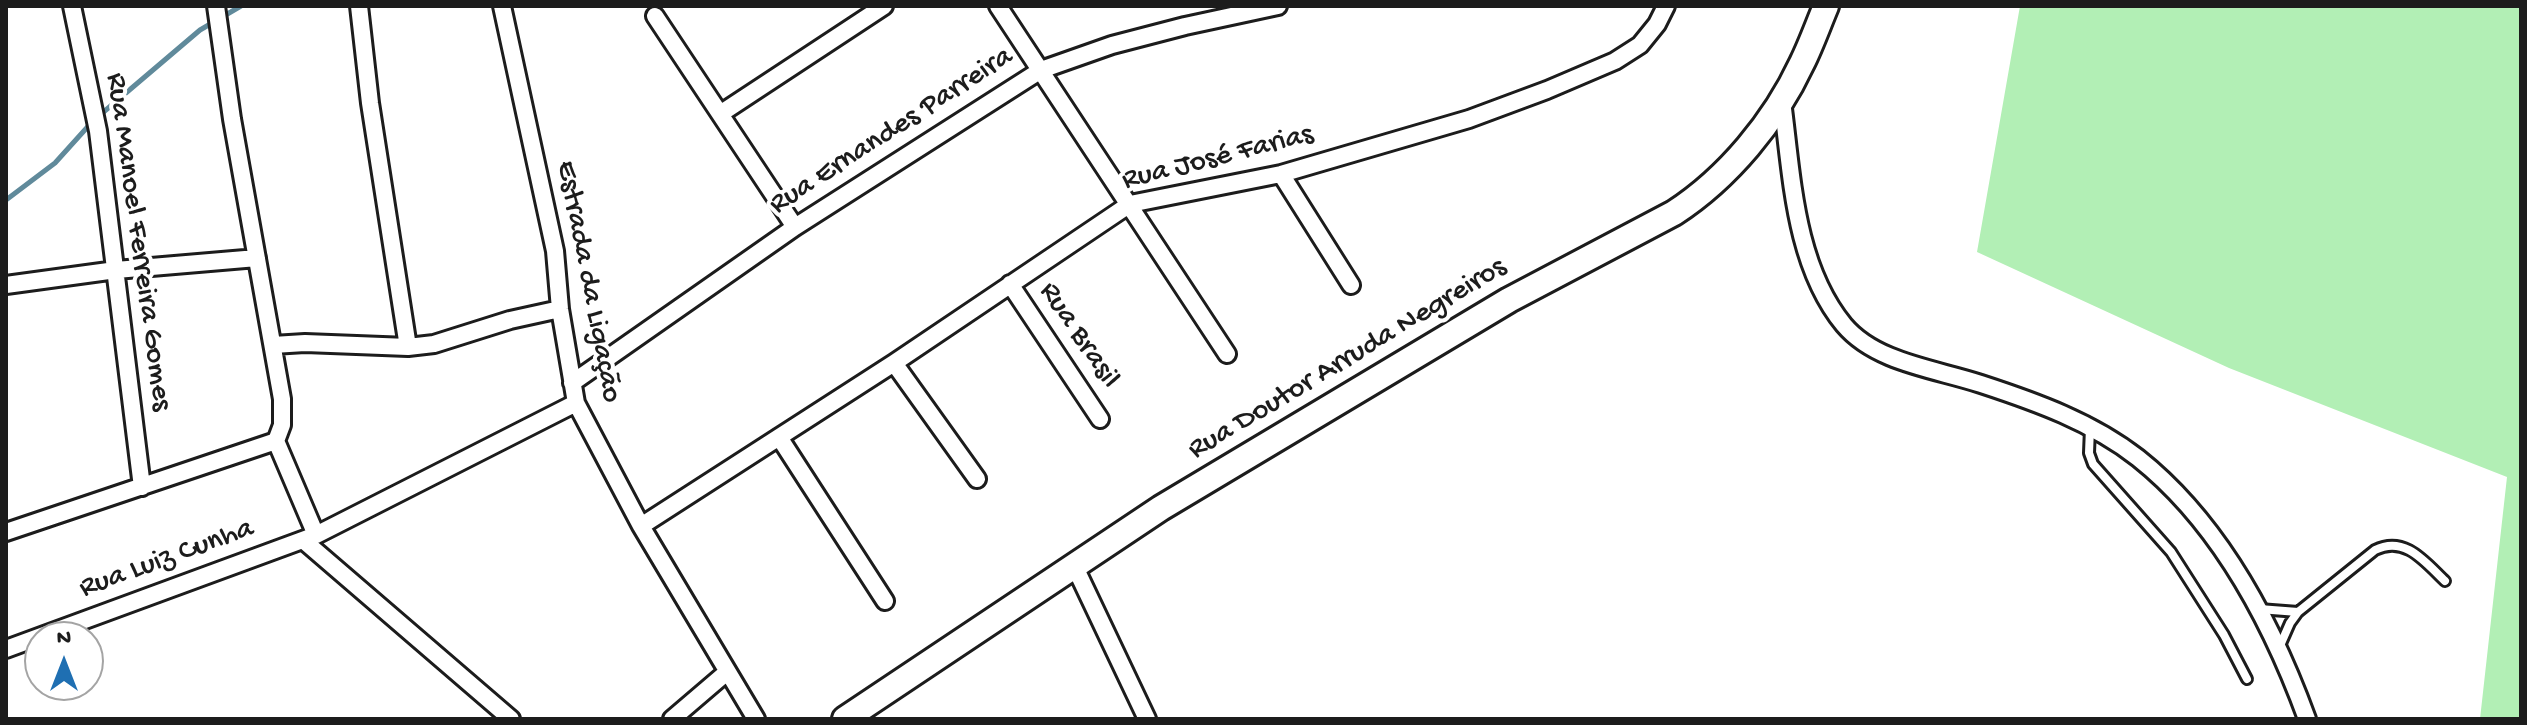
<!DOCTYPE html>
<meta charset="utf-8">
<style>
body{margin:0}
#map{position:relative;width:2527px;height:725px;overflow:hidden;background:#fff;font-family:"Gochi Hand",sans-serif}
canvas{display:block}
.frame{position:absolute;inset:0;border:8px solid #1c1c1c;pointer-events:none}
.north{position:absolute;left:24px;top:621px;width:80px;height:80px;box-sizing:border-box;background:#fff;border:2px solid #a4a4a4;border-radius:50%;rotate:0deg;font-size:22px;font-weight:700;line-height:32px;text-align:center;color:#1c1c1c}
.north::after{content:'';display:block;margin:auto;width:28px;height:36px;background:#1f6fb2;clip-path:polygon(50% 0,100% 100%,50% 72%,0 100%)}
</style>
<div id="map">
<canvas width="2527" height="725"></canvas>
<div class="frame"></div>
<div class="north">N</div>
</div>
<script>
const context = document.querySelector('canvas').getContext('2d');
context.lineJoin = 'round';
function fill(path, color) { context.fillStyle = color; context.fill(path, 'evenodd'); }
function strokePath(path, color, width, dash) { context.strokeStyle = color; context.lineWidth = width; context.lineCap = dash ? 'butt' : 'round'; context.setLineDash(dash || []); context.stroke(path); }
function label(font, color, halo, rows, align = 'center') {
  context.font = font + ' "Gochi Hand",sans-serif'; context.lineWidth = 8; context.setLineDash([]); context.textBaseline = 'middle'; context.strokeStyle = halo; context.fillStyle = color; for (const [text, x, y, turn = 0] of rows) {
    context.save(); context.translate(x, y); context.rotate((+turn || 0) * Math.PI / 180); context.textAlign = isNaN(turn) ? turn : align; if (halo) context.strokeText(text, 0, 0); context.fillText(text, 0, 0); context.restore();
  }
}
const green = new Path2D(`
 M2020,6H2521V719H2480L2507,477L2229,368L1977,252Z`);
const stream = new Path2D(`
 M100,115L200,30L241,6
 M6,200L55,163L92,122`);
const lane = new Path2D(`
 M2090,428L2089,453L2093,464L2171,552L2224,635L2247,679
 M2259,609L2298,612L2375,550C2405,535 2425,562 2445,581
 M2279,648L2290,623L2298,612`);
const street = new Path2D(`
 M72,6L98,131L142,487
 M216,6L232,119L282,399V425L276,441L316,535
 M359,6L370,103L408,347
 M502,6L555,251L560,309L576,403L641,526L756,719
 M998,6L1227,354
 M655,16L795,227
 M1782,101C1792,175 1794,264 1844,325C1876,363 1936,369 1981,384C2036,402 2092,422 2138,458C2220,523 2272,623 2307,719
 M720,114L884,6
 M1281,174L1351,285
 M1010,284L1100,419
 M6,285L116,270L257,258
 M273,345L305,343L408,347L434,344L510,320L560,309
 M894,363L977,479
 M572,383L795,227L1041,70L1112,45L1185,26L1278,6
 M779,437L885,601
 M641,526L894,363L1130,204L1281,174L1469,119L1547,90L1615,61L1640,45L1657,24L1666,6
 M6,532L276,441
 M303,540L511,719
 M1074,565L1147,719
 M6,649L316,535L576,403
 M672,719L727,672`);
const secondary = new Path2D(`
 M845,719L1161,508L1509,300L1674,213C1728,178 1775,121 1802,63C1811,45 1818,25 1826,6`);
const streetNames = [
 ["Rua Ernandes Parreira",892,132,-33],
 ["Rua José Farias",1218,159,-14],
 ["Rua Manoel Ferreira Gomes",137,242,82],
 ["Estrada da Ligação",587,282,79],
 ["Rua Brasil",1078,336,56],
 ["Rua Doutor Arruda Negreiros",1348,360,-31],
 ["Rua Luiz Cunha",167,560,-20]
];
fill(green, '#b2efb5');
strokePath(stream, '#608a9b', 5);
strokePath(lane, '#1c1c1c', 14);
strokePath(street, '#1c1c1c', 22);
strokePath(secondary, '#1c1c1c', 30);
strokePath(lane, '#fff', 8);
strokePath(street, '#fff', 16);
strokePath(secondary, '#fff', 24);
label('30px', '#1c1c1c', '#fff', streetNames);
</script>
